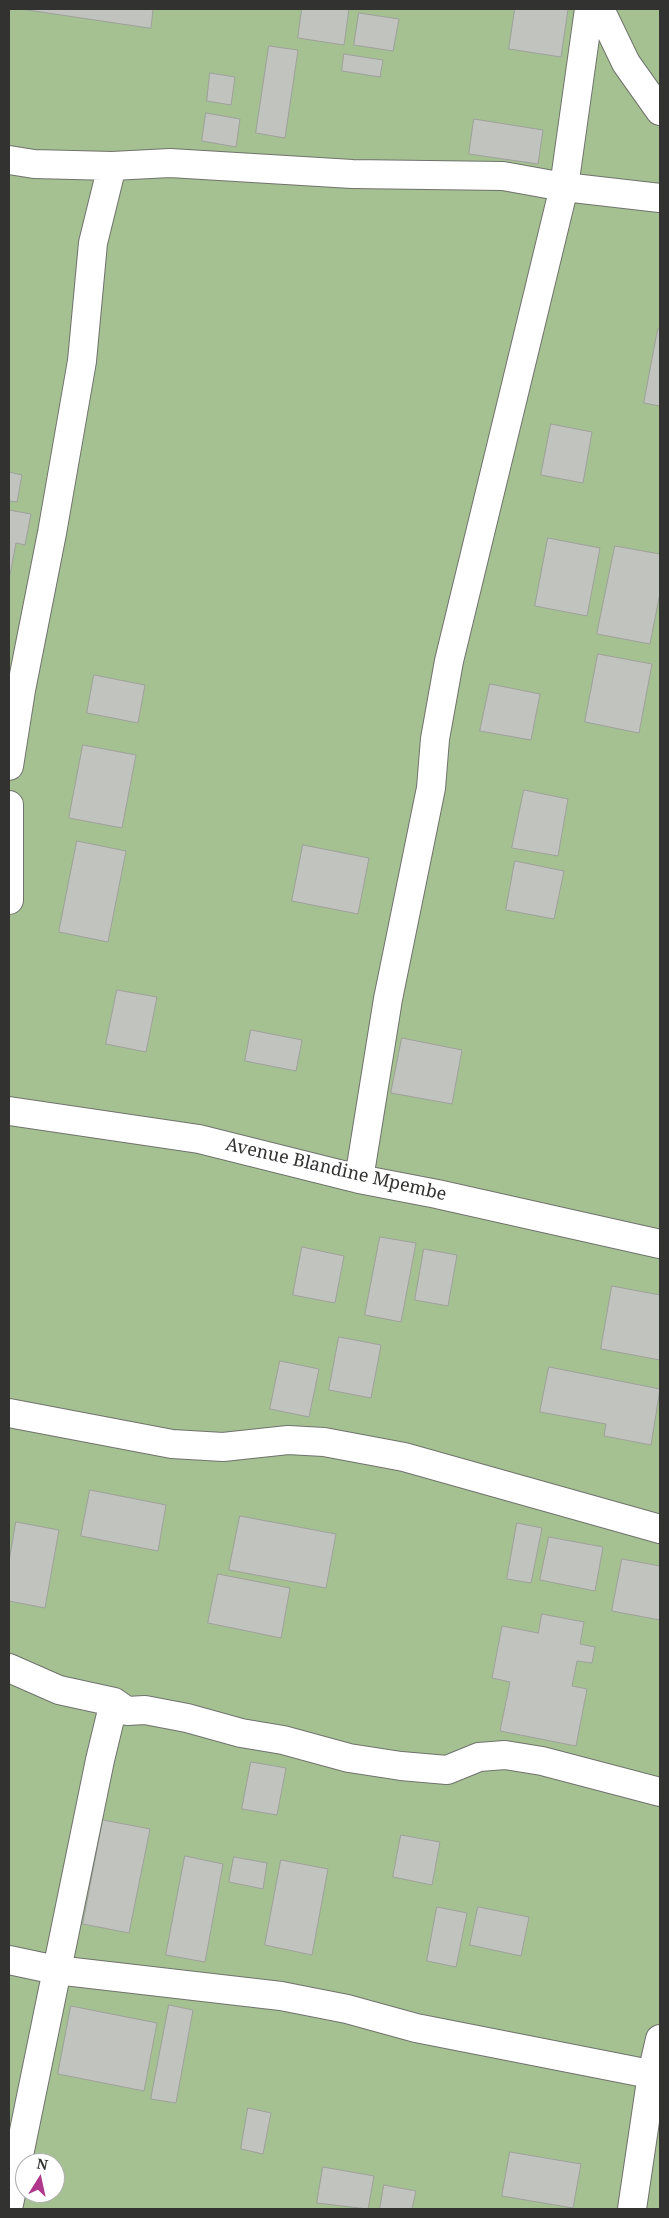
<!DOCTYPE html>
<style>
body{margin:0}
#map{position:relative;width:669px;height:2218px;overflow:hidden;background:#e6eae4;font-family:"Noto Serif",serif}
canvas{display:block}
.frame{position:absolute;inset:0;border:10px solid #323331;pointer-events:none}
.north{position:absolute;left:15px;top:2153px;width:50px;height:50px;box-sizing:border-box;background:#fff;border:1px solid #adadad;border-radius:50%;rotate:10deg;font-size:14px;font-weight:700;line-height:20px;text-align:center;color:#323331}
.north::after{content:'';display:block;margin:auto;width:18px;height:22px;background:#af378c;clip-path:polygon(50% 0,100% 100%,50% 72%,0 100%)}
</style>
<div id="map">
<canvas width="669" height="2218"></canvas>
<div class="frame"></div>
<div class="north">N</div>
</div>
<script>
const context = document.querySelector('canvas').getContext('2d');
context.lineJoin = 'round';
function fill(path, color) { context.fillStyle = color; context.fill(path, 'evenodd'); }
function strokePath(path, color, width, dash) { context.strokeStyle = color; context.lineWidth = width; context.lineCap = dash ? 'butt' : 'round'; context.setLineDash(dash || []); context.stroke(path); }
function label(font, color, halo, rows, align = 'center') {
  context.font = font + ' "Noto Serif",serif'; context.lineWidth = 4; context.setLineDash([]); context.textBaseline = 'middle'; context.strokeStyle = halo; context.fillStyle = color; for (const [text, x, y, turn = 0] of rows) {
    context.save(); context.translate(x, y); context.rotate((+turn || 0) * Math.PI / 180); context.textAlign = isNaN(turn) ? turn : align; if (halo) context.strokeText(text, 0, 0); context.fillText(text, 0, 0); context.restore();
  }
}
const green = new Path2D(`
 M9,9H660V2209H9ZM25,2163H55V2193H25Z`);
const building = new Path2D(`
 M21,9H153L151,28Z
 M302,9H349L344,45L298,38Z
 M515,9H568L561,57L509,49Z
 M359,13L399,19L393,51L354,45Z
 M269,46L298,50L285,138L256,133Z
 M344,54L383,60L380,77L342,71Z
 M210,73L235,77L231,105L207,101Z
 M206,113L240,119L236,147L202,141Z
 M474,119L543,130L538,164L469,154Z
 M658,329H660V406L644,403Z
 M551,424L592,432L583,483L541,475Z
 M9,472L22,475L17,502L9,501Z
 M9,510L31,514L25,545L16,543L9,580Z
 M548,538L600,548L587,616L535,606Z
 M615,546L660,554V593L650,644L597,634Z
 M598,654L652,664L639,733L585,722Z
 M94,675L145,685L138,723L87,713Z
 M490,684L540,694L531,740L480,731Z
 M83,745L136,755L122,828L69,818Z
 M524,790L568,799L558,856L512,848Z
 M77,841L126,851L108,942L59,932Z
 M303,845L369,858L358,914L292,901Z
 M515,861L564,871L554,919L506,910Z
 M117,990L157,997L146,1052L106,1044Z
 M251,1030L302,1040L296,1071L245,1061Z
 M402,1038L462,1050L452,1104L391,1093Z
 M380,1237L416,1243L401,1322L365,1315Z
 M302,1247L344,1256L335,1303L293,1295Z
 M424,1249L457,1255L448,1306L415,1300Z
 M612,1286L660,1295V1360L601,1349Z
 M339,1337L381,1345L371,1398L329,1390Z
 M280,1361L319,1369L309,1417L270,1409Z
 M549,1367L660,1389L651,1445L604,1436L606,1424L540,1412Z
 M90,1490L166,1505L158,1551L81,1536Z
 M240,1516L336,1534L326,1588L229,1570Z
 M16,1522L59,1530L45,1608L9,1601V1562Z
 M517,1523L542,1528L531,1583L507,1579Z
 M549,1537L603,1547L595,1591L540,1580Z
 M622,1559L660,1566V1620L612,1611Z
 M218,1574L290,1588L281,1638L208,1623Z
 M542,1614L584,1622L580,1644L595,1647L592,1663L577,1661L572,1686L587,1689L576,1746L500,1731L510,1682L492,1678L502,1626L538,1633Z
 M251,1762L286,1768L277,1815L242,1809Z
 M103,1820L150,1829L129,1933L83,1924Z
 M401,1835L440,1842L432,1885L393,1877Z
 M185,1856L223,1864L205,1962L166,1955Z
 M234,1857L267,1863L263,1889L229,1882Z
 M281,1860L328,1869L312,1955L265,1945Z
 M437,1907L467,1913L456,1967L427,1961Z
 M478,1907L529,1917L521,1956L470,1945Z
 M169,2005L193,2010L176,2103L151,2099Z
 M71,2006L157,2023L144,2091L58,2074Z
 M248,2108L271,2113L263,2154L241,2149Z
 M510,2152L581,2164L573,2208L502,2196Z
 M323,2167L374,2176L368,2209L317,2203Z
 M384,2185L416,2191L412,2209H380Z`);
const minor = new Path2D(`
 M600,9L626,63L660,111
 M9,160L34,164L112,166L170,163L352,174L503,176L564,187L660,198
 M9,766L21,690L52,533L82,361L93,243L112,166
 M9,805V900
 M9,1111L199,1139L359,1179L437,1194L660,1244
 M359,1179L388,999L431,788L435,739L449,661L564,187L589,9
 M9,1413L172,1444L223,1447L288,1440L324,1442L404,1457L660,1529
 M9,1668L59,1690L114,1702
 M9,1960L56,1970L281,1996L347,2009L416,2028L660,2076
 M9,2204L100,1760L114,1702L127,1711L145,1710L187,1718L241,1733L283,1740L349,1758L401,1766L447,1770L479,1757L505,1755L542,1761L660,1792
 M632,2209L652,2074L660,2039`);
const streetNames = [
 ["Avenue Blandine Mpembe",336,1170,13]
];
fill(green, '#a6c191');
fill(building, '#c1c4be');
strokePath(building, '#9ea19c', 1);
strokePath(minor, '#6f726d', 30);
strokePath(minor, '#fff', 28);
label('18px', '#323331', '#fff', streetNames);
</script>
